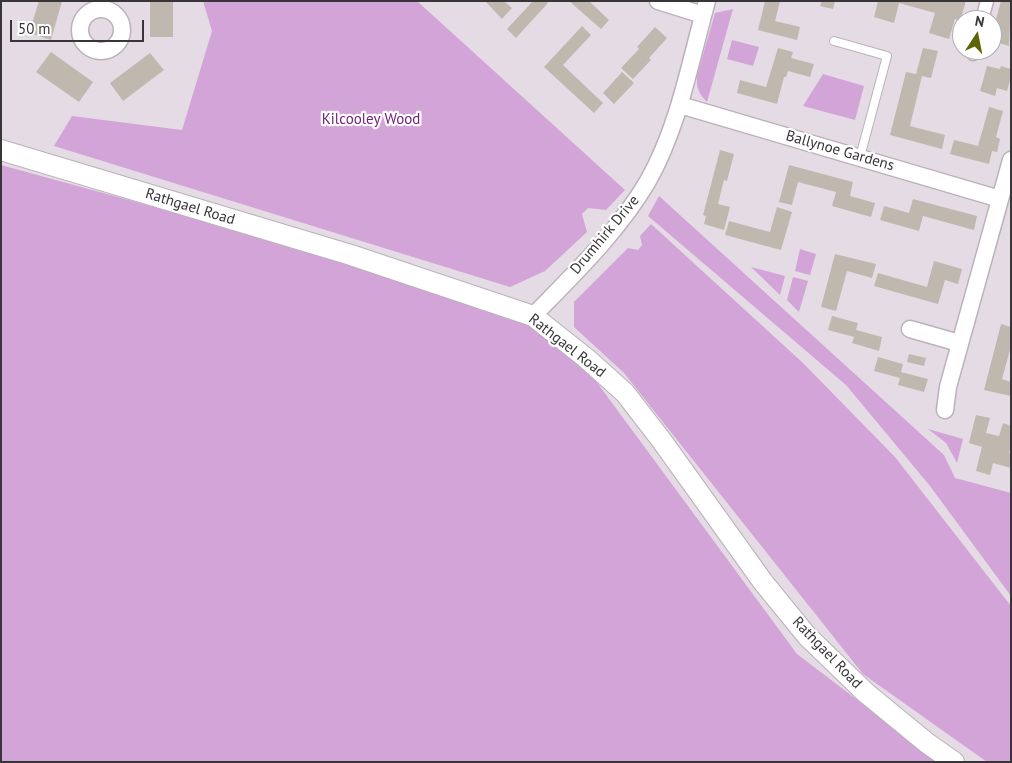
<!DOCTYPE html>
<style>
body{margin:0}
#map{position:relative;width:1012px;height:763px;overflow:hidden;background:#e5dbe5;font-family:"PT Sans",sans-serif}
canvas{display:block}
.frame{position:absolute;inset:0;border:2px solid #383539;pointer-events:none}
.north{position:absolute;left:952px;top:10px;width:50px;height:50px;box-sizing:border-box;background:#fff;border:1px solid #afaeb0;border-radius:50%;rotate:11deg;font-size:14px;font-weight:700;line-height:20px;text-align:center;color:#383539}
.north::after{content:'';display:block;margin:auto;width:18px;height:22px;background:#5e6504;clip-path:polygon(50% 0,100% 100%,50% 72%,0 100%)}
.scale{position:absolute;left:10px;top:20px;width:134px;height:22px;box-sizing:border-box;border:2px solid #383539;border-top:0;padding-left:6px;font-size:15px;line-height:18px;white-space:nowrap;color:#383539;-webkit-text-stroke:4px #fff;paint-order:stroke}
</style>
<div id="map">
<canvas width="1012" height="763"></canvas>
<div class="frame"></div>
<div class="north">N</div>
<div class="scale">50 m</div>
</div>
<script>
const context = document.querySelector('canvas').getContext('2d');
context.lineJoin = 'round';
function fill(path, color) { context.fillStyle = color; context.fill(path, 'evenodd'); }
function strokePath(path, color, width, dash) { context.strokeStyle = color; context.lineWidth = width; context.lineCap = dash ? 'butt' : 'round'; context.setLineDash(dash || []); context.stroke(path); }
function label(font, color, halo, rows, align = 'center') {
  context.font = font + ' "PT Sans",sans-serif'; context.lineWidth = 4.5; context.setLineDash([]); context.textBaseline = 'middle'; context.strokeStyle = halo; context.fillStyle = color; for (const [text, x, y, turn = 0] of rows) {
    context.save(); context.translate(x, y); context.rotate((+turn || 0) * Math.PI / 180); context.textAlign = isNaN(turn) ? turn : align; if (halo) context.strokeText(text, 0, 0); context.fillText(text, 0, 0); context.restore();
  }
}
const green = new Path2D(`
 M203,1H417L625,190L606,210L588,208L582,214L587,232L545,271L510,287L54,146L72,116L182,130L212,31Z
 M733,9L707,102C699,94 696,88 697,76L715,13Z
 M732,40L759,47L753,66L727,59Z
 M823,74L864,86L855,120L803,106Z
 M1,165L351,261L523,320L590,373L797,654L939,762H1Z
 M659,196L944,455L955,478L1011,493V596L930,486L846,385L648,216Z
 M651,224L803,363L895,457L1011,606V762H987L863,674L624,373L574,327V302L628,248L638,250L642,245L640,236Z
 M800,249L816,254L810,275L795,271Z
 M751,267L785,276L780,295Z
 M793,277L808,281L799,312L787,300Z
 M928,429L963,439L957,463L946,443Z`);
const building = new Path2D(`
 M39,1H62L51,40L29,33Z
 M150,1H173V37H150Z
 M485,1H504L512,8L502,19Z
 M533,1H546L548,3L516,38L507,29Z
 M569,1H589L609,20L601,29Z
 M765,1H780L775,21L800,27L797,40L758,30Z
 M822,1H835L833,9L820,6Z
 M878,1H966L960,21L955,19L949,39L929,33L935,13L899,3L894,23L874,17Z
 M1001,1H1011L1009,46L992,41V34Z
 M582,26L591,35L563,65L603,103L594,113L544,67Z
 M655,27L667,38L649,58L651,60L633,79L621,68L639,49L637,47Z
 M778,48L793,52L791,58L814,64L810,77L788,71L786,77H784L777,104L737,93L740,80L766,87Z
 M923,48L938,51L931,78L922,76L910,126L945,135L942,149L890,135L906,72L916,74Z
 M51,52L93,82L79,102L36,72Z
 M150,53L164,70L123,101L110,83Z
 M987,66L1000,69L1001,66L1011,69V77L1007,91L997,88L995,96L980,91Z
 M622,72L634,83L614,104L603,93Z
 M989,107L1003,111L996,137L1000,139L997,152L992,151L989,164L950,154L954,140L978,146Z
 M720,150L734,154L727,181L724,180L718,204L730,207L724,230L704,224L706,216L703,215Z
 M789,165L853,182L850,196L875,203L871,217L832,206L836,192L798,182L792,205L779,202Z
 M913,199L977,216L974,230L923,216L919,231L880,220L884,206L909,213Z
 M777,207L792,212L781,250L725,235L729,221L770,232Z
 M835,254L876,264L872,278L847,271L836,311L821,307Z
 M934,261L962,269L958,284L945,280L938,304L874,286L878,273L927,287Z
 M832,316L858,323L856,330L882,337L879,351L852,343L854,337L828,330Z
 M1001,324L1011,327V346L1002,379L1011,382V396L984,390Z
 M909,354L926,358L924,366L907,362Z
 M878,357L903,364L901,372L928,379L924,392L898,385L900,378L874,371Z
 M976,415L990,418L986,433L999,436L1003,423L1011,426V446L1009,453L1011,454V468L993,463L990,475L976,471L982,447L969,443Z`);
const service = new Path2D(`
 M834,41L887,56L860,157`);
const pedestrian = new Path2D(`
 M982,20L987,1
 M973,54L974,50`);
const minor = new Path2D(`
 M658,1L703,15
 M80 30a21 21 0 1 1 42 0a21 21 0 1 1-42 0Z
 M680,105L1000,199
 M533,316C574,274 618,232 648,181C679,126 690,62 707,1
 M910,329L959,343
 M945,410L948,387L1011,160`);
const tertiary = new Path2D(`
 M1,150L351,255L533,316L586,358L625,393L662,441L763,582L807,636L866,693L927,743L954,762`);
const parkNames = [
 ["Kilcooley Wood",371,120]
];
const streetNames = [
 ["Ballynoe Gardens",840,151,16],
 ["Rathgael Road",190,207,17],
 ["Drumhirk Drive",605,235,-50],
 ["Rathgael Road",567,346,38],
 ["Rathgael Road",827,653,46]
];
fill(green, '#d3a4d7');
fill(building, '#c0b8ae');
strokePath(service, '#bab1ba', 10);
strokePath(pedestrian, '#bab1ba', 15);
strokePath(minor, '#bab1ba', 19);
strokePath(tertiary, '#bab1ba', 22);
strokePath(service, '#fff', 8);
strokePath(pedestrian, '#fff', 12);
strokePath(minor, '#fff', 16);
strokePath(tertiary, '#fff', 20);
label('15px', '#73217c', '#fff', parkNames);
label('15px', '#383539', '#fff', streetNames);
</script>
